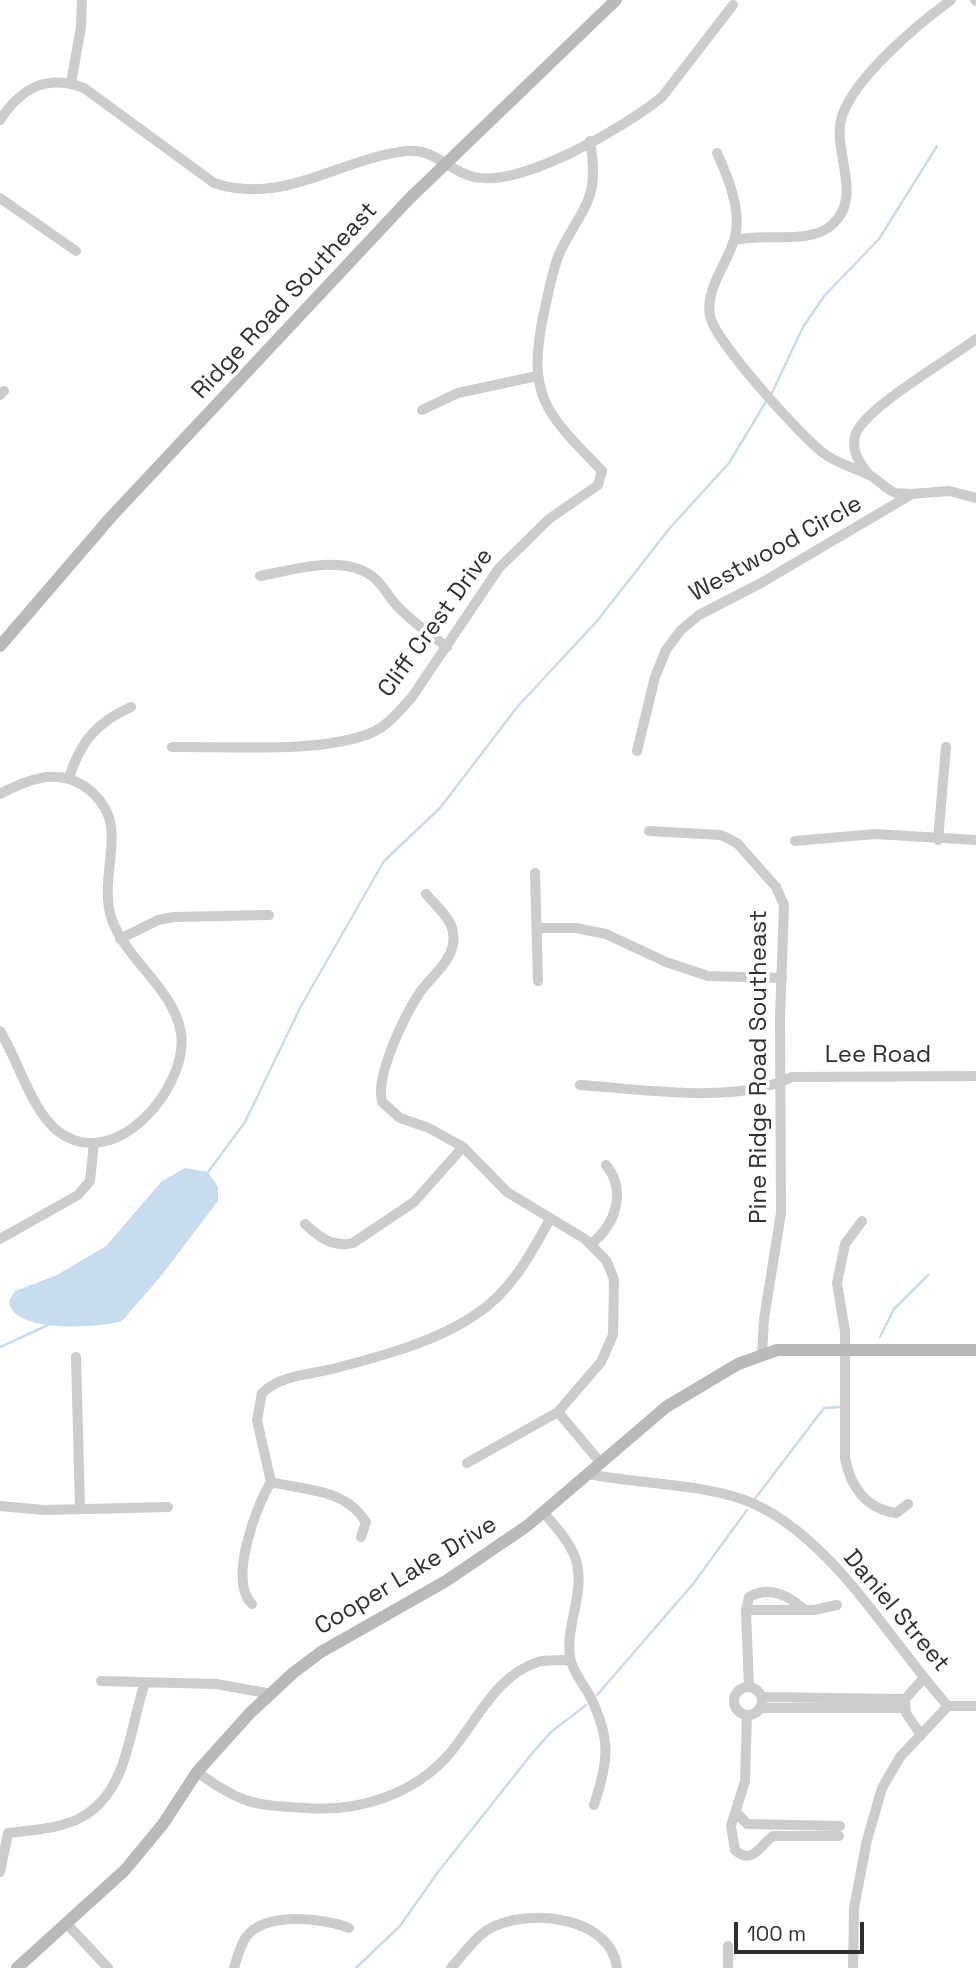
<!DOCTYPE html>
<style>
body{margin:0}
#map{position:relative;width:976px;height:1968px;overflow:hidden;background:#fff;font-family:"Space Grotesk",sans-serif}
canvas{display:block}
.scale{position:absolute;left:734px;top:1922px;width:130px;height:32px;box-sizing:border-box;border:4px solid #2f2f2f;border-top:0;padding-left:9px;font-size:21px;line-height:24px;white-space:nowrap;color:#2f2f2f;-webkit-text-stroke:5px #fff;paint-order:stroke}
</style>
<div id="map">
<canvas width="976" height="1968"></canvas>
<div class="scale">100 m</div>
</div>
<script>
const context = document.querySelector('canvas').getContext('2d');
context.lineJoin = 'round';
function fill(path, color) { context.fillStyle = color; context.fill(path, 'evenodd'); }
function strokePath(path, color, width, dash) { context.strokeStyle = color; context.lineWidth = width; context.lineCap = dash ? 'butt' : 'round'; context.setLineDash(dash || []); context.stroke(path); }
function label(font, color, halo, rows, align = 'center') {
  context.font = font + ' "Space Grotesk",sans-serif'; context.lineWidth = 7; context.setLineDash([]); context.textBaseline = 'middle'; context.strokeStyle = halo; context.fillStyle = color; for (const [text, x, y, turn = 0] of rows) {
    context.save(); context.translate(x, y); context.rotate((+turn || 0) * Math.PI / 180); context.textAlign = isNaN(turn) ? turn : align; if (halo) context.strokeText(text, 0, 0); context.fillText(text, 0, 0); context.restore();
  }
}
const water = new Path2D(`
 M185,1168L208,1172L218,1187V1201L161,1276L122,1321C99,1328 11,1334 9,1301L15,1291L57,1275L106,1246L162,1181Z`);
const stream = new Path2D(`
 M771,395L803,327L825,295L879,239L937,146
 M208,1172L245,1122L301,1006L384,861L440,808L518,706L597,621L669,529L729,463L767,400
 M880,1337L894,1309L928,1275
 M0,1347L48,1325
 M754,1500L824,1408L840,1407
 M597,1695L693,1584L747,1510
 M356,1968L400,1926L438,1872L534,1751L551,1732L586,1705`);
const street = new Path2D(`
 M975,0L976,1
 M71,83L81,27L82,0
 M0,120C21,88 46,74 84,88L214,183C284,206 338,159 406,151C435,148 448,171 474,177C521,188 625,127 662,97L733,5
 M717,153C728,177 743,213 734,240C727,264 705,289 710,316C714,340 803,439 826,455C839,464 855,468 869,475C878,479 886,490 896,493C900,494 907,493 912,494
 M0,198L76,251
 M735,240C764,232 810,246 833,224C864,195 831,150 842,116C855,77 918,24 951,0
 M0,395L4,391
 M422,410L458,393L537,376
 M869,475C860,463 851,452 855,436C862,409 950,359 976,339
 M260,576C294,570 341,554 372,576C382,583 388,596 396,605C411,621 430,634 447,647
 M172,747C230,746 319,754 371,733C388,726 400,710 412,697L499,568L549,519L598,485L602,471C546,413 526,397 544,312C549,292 552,269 561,250C585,203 600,199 590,141
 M637,751L655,677L666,650L681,630L699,615L761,583L912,494L949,491L976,498
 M69,778C80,742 97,722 131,707
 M0,794C32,777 63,766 93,793C101,801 109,813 111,825C115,857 101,888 112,920C127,961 174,989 181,1033C189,1086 116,1174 59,1132C32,1112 18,1060 0,1031
 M649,831L721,835L737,843L776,887L784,905L780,1018L781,1213L764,1319L762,1354
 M938,840L946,747
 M795,841L875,834L976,840
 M535,873L538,981
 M426,894C434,904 448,915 452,928C460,956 434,973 420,992C405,1015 375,1075 382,1102L400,1118L429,1128L463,1147L507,1192L585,1239L606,1260L614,1279L613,1335L601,1362L558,1412L467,1463
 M537,928H576L606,934L666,962L708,976L782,978
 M120,939L158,920L174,917L269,915
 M580,1085C643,1089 735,1105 792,1077L976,1076
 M862,1221L845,1244L837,1283L845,1331V1458C850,1486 866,1509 896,1513L908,1504
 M305,1224C319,1237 333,1248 353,1243L414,1202L463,1147
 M0,1239L78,1195L90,1181L94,1143
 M591,1244C616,1224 627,1191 606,1165
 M76,1357L80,1509
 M558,1412L600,1462
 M588,1474C638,1484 694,1483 742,1499C829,1530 889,1641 948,1706H976
 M271,1482C307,1491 344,1488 366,1522L361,1537
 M0,1506L44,1510L168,1507
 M544,1513C555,1526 569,1541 575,1557C587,1591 565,1624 570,1658C573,1672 583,1684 590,1696C611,1739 609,1760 594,1805
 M252,1604C228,1581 256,1506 271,1482L257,1420L262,1393C282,1374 310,1375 336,1368C382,1356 435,1342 475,1315C510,1293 531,1254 550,1219
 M746,1610H814L837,1605
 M101,1681L216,1684L272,1694
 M749,1687L746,1610L749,1597C770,1585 789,1596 805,1610
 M734 1701a14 14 0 1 1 28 0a14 14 0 1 1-28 0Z
 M762,1697L905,1699
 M761,1708H904
 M747,1715L745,1781L731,1826L735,1850C753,1866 760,1845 773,1836H839
 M921,1735L906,1713L905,1699L923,1679
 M197,1772C241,1804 253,1805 306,1808C359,1812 414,1795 450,1753C477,1721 496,1675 538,1662C548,1659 561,1661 570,1660
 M736,1812L747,1824L840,1826
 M0,1872L8,1833C31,1830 61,1829 82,1817C129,1791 129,1728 145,1683
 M67,1924L108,1968
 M728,1946V1968
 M234,1968C237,1958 240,1946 246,1937C265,1911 324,1918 349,1928
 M451,1968C463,1955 474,1938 489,1929C527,1907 611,1916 617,1968
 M853,1968L854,1908L867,1840L882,1788L900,1757L948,1706`);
const secondary = new Path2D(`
 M0,646L111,517L409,199L616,0
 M17,1968L125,1870L163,1824L197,1772L250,1713L293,1673L321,1652L446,1581L527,1526L666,1407L738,1364L777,1350H976`);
const streetNames = [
 ["Ridge Road Southeast",285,301,-47],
 ["Westwood Circle",776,549,-29],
 ["Cliff Crest Drive",436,623,-54],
 ["Lee Road",878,1055],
 ["Pine Ridge Road Southeast",759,1067,-90],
 ["Cooper Lake Drive",406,1576,-31],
 ["Daniel Street",896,1611,50]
];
fill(water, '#c7dcee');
strokePath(stream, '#c7dcee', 2.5);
strokePath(street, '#ccc', 10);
strokePath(secondary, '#b9b9b9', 12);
label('24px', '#2f2f2f', '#fff', streetNames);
</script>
